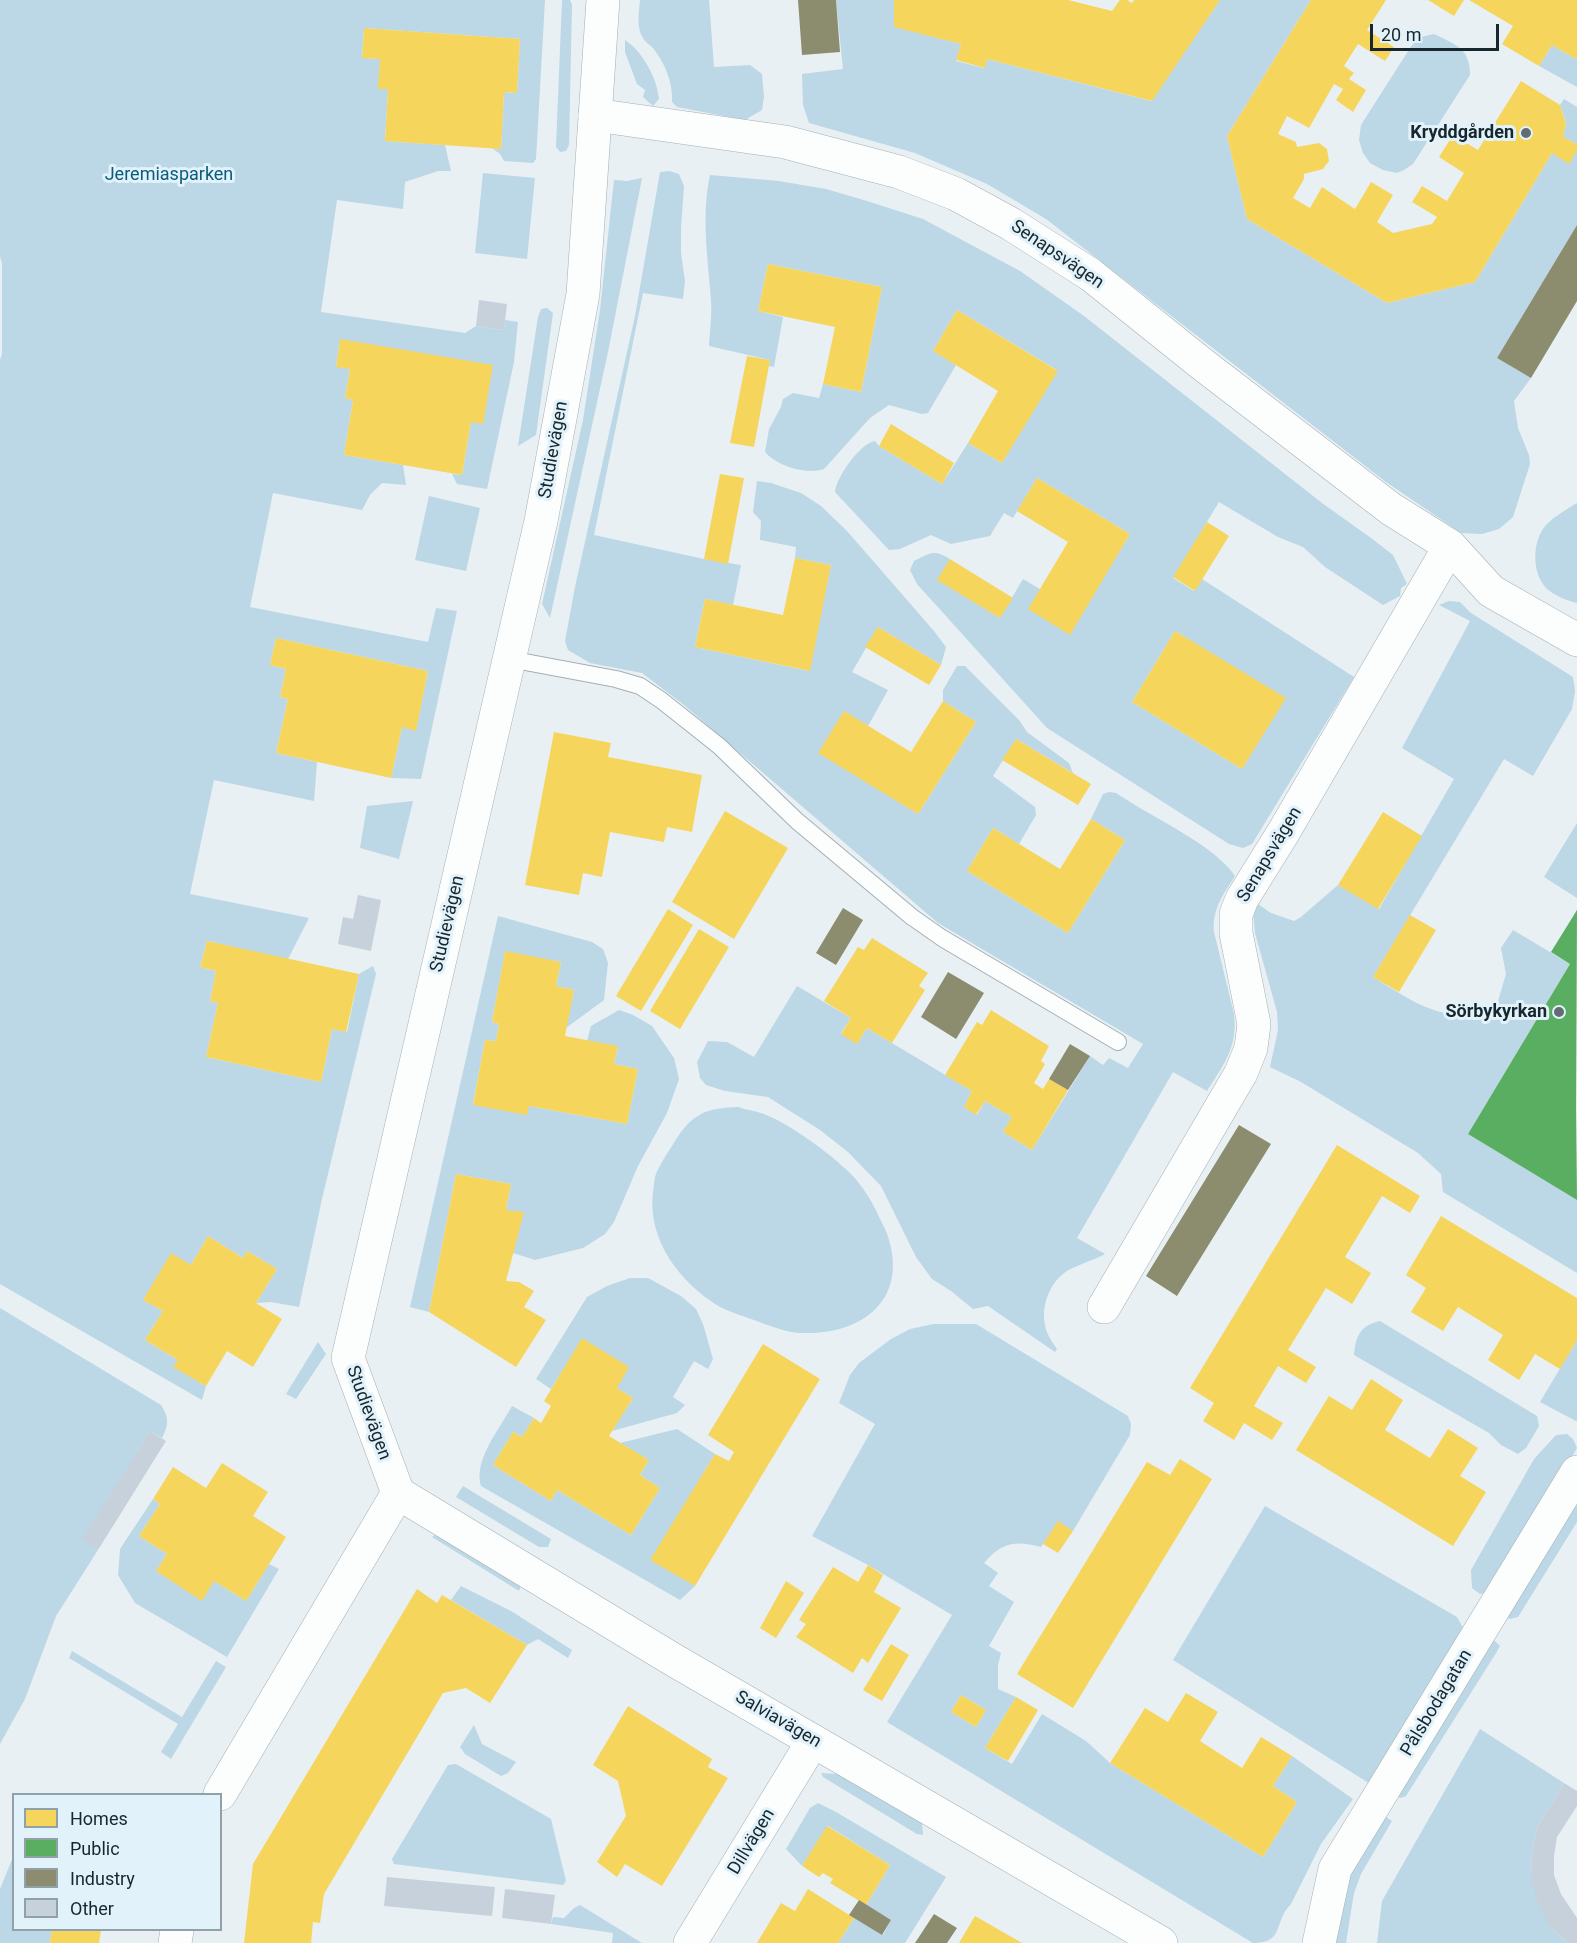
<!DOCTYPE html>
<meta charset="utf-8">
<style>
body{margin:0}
#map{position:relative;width:1577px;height:1943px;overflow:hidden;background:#e8f0f4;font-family:Roboto,sans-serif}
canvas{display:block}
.legend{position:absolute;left:12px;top:1793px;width:210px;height:138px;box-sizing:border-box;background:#e2f2fa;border:2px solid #91a1a8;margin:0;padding:8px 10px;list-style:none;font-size:18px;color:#18272e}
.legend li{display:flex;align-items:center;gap:12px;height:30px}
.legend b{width:30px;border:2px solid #91a1a8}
.scale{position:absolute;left:1370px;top:24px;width:129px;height:27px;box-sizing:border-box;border:3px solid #18272e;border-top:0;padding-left:8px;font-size:18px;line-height:21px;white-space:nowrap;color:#18272e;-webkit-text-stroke:4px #e2f2fa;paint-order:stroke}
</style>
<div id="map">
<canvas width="1577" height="1943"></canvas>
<ul class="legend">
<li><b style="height:16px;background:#f6d55c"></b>Homes</li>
<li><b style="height:16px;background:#5aae61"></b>Public</li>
<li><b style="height:16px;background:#8c8c6e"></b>Industry</li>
<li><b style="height:16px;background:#c7d1db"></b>Other</li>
</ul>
<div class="scale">20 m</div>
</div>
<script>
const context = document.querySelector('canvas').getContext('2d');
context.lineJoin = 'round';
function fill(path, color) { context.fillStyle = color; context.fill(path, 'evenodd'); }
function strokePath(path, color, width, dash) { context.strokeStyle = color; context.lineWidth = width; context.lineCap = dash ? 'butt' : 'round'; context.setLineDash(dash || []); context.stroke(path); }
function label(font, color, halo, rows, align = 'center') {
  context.font = font + ' Roboto,sans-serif'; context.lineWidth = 6; context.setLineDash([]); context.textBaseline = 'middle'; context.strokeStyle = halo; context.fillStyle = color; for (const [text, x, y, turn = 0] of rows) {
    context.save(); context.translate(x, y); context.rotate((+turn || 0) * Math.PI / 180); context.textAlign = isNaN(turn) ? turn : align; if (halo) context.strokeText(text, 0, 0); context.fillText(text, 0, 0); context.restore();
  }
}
const green = new Path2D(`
 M0,0H545L536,159L533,163L504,161L500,154L492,148L501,149L504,92L517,93L520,39L364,28L362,58L380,59L379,89H388L385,141L445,145L451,171H438L405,182L403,209L337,200L321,312L465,333L476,326L504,330L505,320L518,322L514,362L487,489L457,484L452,474L462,475L471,422L340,340L336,366L350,369L345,398L353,400L344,455L403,465L406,485L382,483L370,495L362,510L273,493L250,607L428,642L436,608L457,611L421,779L391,778L402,727L416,730L428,671L276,638L270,665L286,669L280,697L288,699L276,753L317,762L314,801L214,780L190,894L309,918L288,959L207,941L200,967L216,971L210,1001L218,1003L206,1057L321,1082L332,1029L347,1032L359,974L373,966L376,974L322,1199L299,1307L271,1302L256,1303L277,1269L247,1251L243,1258L208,1236L191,1265L171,1254L143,1300L163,1311L145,1340L178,1360L174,1367L206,1386L202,1400L0,1284V360L2,354V264L0,256Z
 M562,0H570L572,5L569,145L566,151L560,152L556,147Z
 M640,0H709L714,67L750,65L762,74L764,97L762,110L745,120L677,107L672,102C673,81 665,64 653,48C650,45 645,42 643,38C636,27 639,12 640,0Z
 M836,0H894L895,27L961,44L956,61L984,68L987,59L1151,101L1220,0H1311L1227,136L1247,219L1387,303L1475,282L1552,153L1569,163L1577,150V225L1497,358L1531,378L1514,401L1518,428L1529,455L1530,464L1513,517L1499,529L1482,534L1461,533L1386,482L1046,219L987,184L915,153L809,123L803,105L802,74L843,69Z
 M1434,34C1456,45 1470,48 1470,75L1413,164L1404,170L1397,173L1383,170L1370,163L1363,153L1359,140L1361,125L1412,45L1421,37Z
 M625,40C643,52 657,78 659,99L653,106L643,97L645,90L637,84L625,52Z
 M1552,45L1576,59L1577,57V87L1539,66Z
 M1564,99L1577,107V144L1563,137L1566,123L1560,105Z
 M669,171L679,174L684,186L681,228V253L685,281L683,299L643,293L594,535L704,559L741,565L733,605L705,599L695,647L809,671L831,565L795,558L796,547L760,540L761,521L753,512L757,481L771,483L801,493L821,506L847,531L934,631L946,647L941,665L878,627L852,672L888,690L868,726L844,711L819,753L918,814L976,722L943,701V690L957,666H965L1019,720L1027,732L1069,763L1073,773L1016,739L993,776L1035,807L1036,815L1019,844L993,828L967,871L1068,933L1125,840L1091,819L1103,794L1109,792L1116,793C1149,816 1214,844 1235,876C1223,895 1212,909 1214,932L1234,1014C1238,1047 1224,1064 1207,1091L1173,1072L1077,1238L1105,1254C1092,1261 1079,1264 1067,1271C1050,1282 1041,1305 1045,1325C1046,1333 1052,1342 1057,1349L1055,1352L988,1306L973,1309L951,1291L932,1279L916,1257L881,1186L848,1152L820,1130L768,1097L725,1091L706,1085L700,1078L697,1062L708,1041L727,1042L754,1057L797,986L851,1018L841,1033L857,1044L867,1028L972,1091L964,1107L977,1115L985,1101L1012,1117L1003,1132L1032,1150L1090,1056L1103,1065L1109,1058L1128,1068L1143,1044L938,923L684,705L642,673L590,663L568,650L565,641L575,587L635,316L660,172Z
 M483,173L535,178L527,259L475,253Z
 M710,175L779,181L826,189L867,201L923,219L1020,271L1084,316L1322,503L1371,538L1393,555L1407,584L1401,588L1400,596L1383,605L1325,567L1303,547L1278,537L1219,502L1173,578L1194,591L1202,579L1354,677L1252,844L1243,848L1229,844L1047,728L917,584L910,570L914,561C931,553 933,549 950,559L938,580L1000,618L1023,579L1040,589L1070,634L1130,534L1037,478L1013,518L1004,513L990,536L951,544L931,535L900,549L889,550L835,492C836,478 860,443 875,441L879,446L942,484L968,443L1002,463L1057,370L957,310L933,351L956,365L928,413L922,414L889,405L870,418L824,469C806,475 777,466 765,452L769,429L781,407L783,399L793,393L819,398L823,384L861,392L882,287L768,264L758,311L783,317L774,367L769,366L770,360L709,346C710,331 712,315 711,300C708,258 701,217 710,175ZM1175,631L1285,698L1242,769L1132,702Z
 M642,178L608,352L550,618L542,604L583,420L600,310L614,180L627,181Z
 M547,308L553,313L536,435L518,446L538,317L541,309Z
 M429,496L480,508L466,571L415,560Z
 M1577,503V603C1569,601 1558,597 1551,592C1531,579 1531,541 1546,525C1555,516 1567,509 1577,503Z
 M1449,601L1460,602L1471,613L1573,677L1575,691L1572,709L1533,776L1504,759L1373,977C1405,996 1437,1022 1477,1012C1484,1010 1491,1005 1498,1001L1506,974L1501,948L1513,930L1570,964L1468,1134L1577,1200V1273L1443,1192L1441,1174L1418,1153L1301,1082L1270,1067L1278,1030L1277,1012L1255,933L1253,912L1258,904L1271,913L1294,921L1301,917L1338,885L1379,909L1454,779L1402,748L1470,621L1439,605Z
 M413,801L399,859L360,848L367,806Z
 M1577,823V898L1544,877Z
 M498,916L592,942L603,949L608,963L604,1000L566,1028L574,990L556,986L561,962L505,952L492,1022L499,1024L496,1041L485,1040L473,1104L529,1106L627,1124L638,1069L614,1064L618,1047L587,1041L591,1026L619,1010L633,1015L652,1026L674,1058L679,1079L667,1113L638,1166L614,1222L605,1234L583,1248L535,1260L513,1253L506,1210L511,1184L456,1174L429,1312L410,1307Z
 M738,1107C746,1110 756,1111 764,1114C793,1126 828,1152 850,1173C863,1186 873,1203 880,1219C883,1225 887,1232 889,1240C907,1302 860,1335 802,1333C787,1333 768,1325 754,1320C743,1316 730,1312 720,1307C680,1283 647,1240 653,1192C654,1186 654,1179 656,1174C660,1164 666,1155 672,1146C690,1116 702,1108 738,1107Z
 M630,1278H648L681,1296L696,1309L703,1324L713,1359L708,1369L694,1361L673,1397L685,1405L677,1413L612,1431L633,1398L617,1388L582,1339L551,1389L536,1379L587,1297L607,1286Z
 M0,1308L161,1405C169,1417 169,1425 162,1438L150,1431L83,1540L98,1550L56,1616L25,1699L0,1744Z
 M1380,1321L1537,1416L1539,1426L1526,1448L1518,1454L1501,1445L1489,1433L1354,1355C1356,1335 1360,1326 1380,1321Z
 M934,1324H976L1128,1416L1131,1424L1130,1435L1073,1531L1058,1522L1041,1547C1015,1540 1001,1543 984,1563L998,1573L989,1586L1014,1602L989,1646L1001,1653L998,1665V1689L1016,1697L985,1748L1012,1764L1042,1714L1086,1741L1110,1763L1263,1857L1297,1802L1273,1786L1292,1756L1353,1799L1321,1844L1291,1904C1273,1922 1285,1943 1253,1943L887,1722L952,1615L868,1565L812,1536L875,1424L839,1403L850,1375L859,1363L891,1339L910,1329ZM961,1695L986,1710L976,1727L951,1712Z
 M1577,1340V1421H1576L1540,1402Z
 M318,1342L326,1354L296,1399L286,1394Z
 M512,1406L534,1418L522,1437L513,1432L493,1465L551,1501L557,1490L631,1535L660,1488L640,1475L649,1460L620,1443L677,1429L715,1454L651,1560L695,1586L680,1600L481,1486C473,1461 500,1428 512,1406Z
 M1567,1434L1573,1439L1577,1448L1568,1463L1487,1593L1480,1594L1472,1588L1471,1570L1534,1459L1556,1435Z
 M463,1486L551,1539L548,1547H539L456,1497Z
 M1577,1495V1522L1518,1617L1510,1619L1504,1617Z
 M153,1499L160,1504L139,1536L167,1554L156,1571L201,1600L214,1581L246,1601L269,1564L279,1569L227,1657L135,1603L118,1575L120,1549Z
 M1265,1506L1457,1617L1466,1633L1375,1787L1173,1660Z
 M443,1530L523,1580L519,1591L432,1537Z
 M461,1586L511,1611L572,1650L568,1658L538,1639L527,1645L451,1600Z
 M1492,1638L1500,1646L1496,1653L1406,1796L1401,1798L1396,1796Z
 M72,1651L182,1717L216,1661L226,1667L171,1759L161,1752L178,1724L69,1658Z
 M474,1725L482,1744L516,1762L508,1773L501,1776L465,1754L460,1747Z
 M1480,1729L1564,1783L1537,1827L1532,1853L1531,1879L1551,1928L1568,1943H1377L1382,1901Z
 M456,1764L551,1819L566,1881L563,1885L394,1864L392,1859L448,1765Z
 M821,1773L839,1774L922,1823L923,1835L917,1834L823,1777Z
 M818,1803L836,1812L946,1877L905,1943H838L854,1918L883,1935L891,1920L866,1905L890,1865L828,1826L802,1866L786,1849L810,1808Z
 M1385,1816L1392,1821L1361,1874L1354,1893L1346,1943H1334L1342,1890L1355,1862Z
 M13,1857L14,1930H52L50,1943H0V1889Z
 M580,1905L642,1943H612L613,1933L551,1924L553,1917L564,1918L574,1908Z`);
const homes = new Path2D(`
 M894,0H1068L1112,11L1120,0H1127L1132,3L1134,0H1220L1152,101L987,59L985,68L956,60L961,44L894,27Z
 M1311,0H1386L1367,30L1394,47L1385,61L1358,44L1344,66L1354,73L1349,79L1366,90L1353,112L1336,100L1343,89L1334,84L1309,128L1287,116L1278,134L1296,142L1297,147L1319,143L1327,149L1329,161L1323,169L1304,174V179L1293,198L1310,208L1322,187L1355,209L1371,182L1393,195L1377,222L1393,233L1432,224L1437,217L1412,202L1422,186L1447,201L1464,173L1439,157L1453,135L1478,150L1521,81L1560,105L1566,124L1563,137L1577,144V150L1569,164L1552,153L1475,282L1387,303L1247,219L1227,136Z
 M1428,0H1464L1454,16Z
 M1469,0H1577V57L1576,59L1552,45L1539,66L1502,44L1513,26Z
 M364,28L520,39L517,93L504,92L501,149L385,141L388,89H378L380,59L362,58Z
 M768,264L882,287L861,392L823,384L835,327L758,311Z
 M957,310L1058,371L1002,463L968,443L998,391L933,351Z
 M340,339L493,365L483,424L471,422L462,475L344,455L353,400L345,398L350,369L336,367Z
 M747,356L770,360L754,447L730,443Z
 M891,424L954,463L942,484L879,446Z
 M720,474L744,478L728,564L704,559Z
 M1037,478L1130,534L1070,635L1028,609L1068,542L1017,511Z
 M1207,522L1229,536L1195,591L1173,577Z
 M795,558L831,565L810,671L695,647L705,599L783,615Z
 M950,559L1013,598L1000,618L937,580Z
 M878,627L941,665L929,685L865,647Z
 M1175,631L1286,698L1242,769L1132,702Z
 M276,638L428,671L416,731L402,727L391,778L276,753L288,699L280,697L286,669L270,665Z
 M943,701L976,722L918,814L818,753L844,711L911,752Z
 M554,732L611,743L608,757L702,775L692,832L667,827L664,842L610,832L602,877L583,873L579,895L525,885Z
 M1016,739L1091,784L1078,805L1002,760Z
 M725,811L788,848L734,939L672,902Z
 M1383,812L1422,836L1378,909L1338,885Z
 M1091,819L1125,840L1068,933L967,871L993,828L1060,869Z
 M668,909L693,925L641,1011L616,996Z
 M1410,915L1436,930L1399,992L1373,977Z
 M699,929L729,947L680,1029L650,1011Z
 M872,938L928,973L919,986L925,990L892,1043L867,1028L857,1044L847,1038L841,1034L851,1018L824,1001L858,947L864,950Z
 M207,941L359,974L346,1032L332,1029L321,1082L206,1057L218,1003L210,1001L216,971L200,967Z
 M505,951L561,962L556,986L574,990L565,1036L618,1046L614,1064L638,1069L627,1124L529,1106L527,1115L473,1105L485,1040L496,1041L499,1024L492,1022Z
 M991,1010L1049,1046L1041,1061L1045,1064L1034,1083L1043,1089L1049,1079L1068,1090L1032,1150L1003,1132L1012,1117L985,1101L976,1115L964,1107L972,1091L945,1075L977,1022L982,1025Z
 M1337,1145L1420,1196L1410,1213L1382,1196L1345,1257L1371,1273L1352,1304L1326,1288L1288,1350L1316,1367L1306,1383L1278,1366L1254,1406L1283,1423L1272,1440L1244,1423L1234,1440L1203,1421L1214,1403L1190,1388Z
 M456,1174L511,1184L506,1210L524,1212L506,1281L519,1282L534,1291L524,1307L546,1320L516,1367L429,1312Z
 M1441,1216L1577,1298V1340L1560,1369L1535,1354L1519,1380L1488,1360L1503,1335L1458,1307L1443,1331L1411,1312L1426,1288L1406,1275Z
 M208,1236L243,1258L247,1251L277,1269L256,1303L282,1319L253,1367L227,1351L206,1386L173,1367L178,1360L145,1340L163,1311L143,1300L171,1253L191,1265Z
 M582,1338L629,1367L617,1388L633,1398L609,1436L649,1460L640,1475L660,1488L631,1535L557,1490L551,1501L493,1465L513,1432L522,1437L534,1418L541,1423L551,1406L544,1401Z
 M763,1344L820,1379L695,1586L650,1560L715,1454L729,1461L734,1452L708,1435Z
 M1371,1379L1403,1400L1385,1430L1430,1458L1448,1429L1478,1448L1460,1476L1486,1492L1453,1546L1296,1450L1329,1396L1352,1410Z
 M1180,1459L1212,1479L1073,1708L1017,1674L1147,1462L1170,1475Z
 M222,1463L268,1492L253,1516L286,1537L246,1601L214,1581L202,1601L156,1571L167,1554L139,1536L160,1504L153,1499L173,1467L206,1488Z
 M1058,1521L1073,1531L1058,1553L1043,1544Z
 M868,1565L883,1575L874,1592L901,1608L868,1663L862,1658L853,1673L796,1637L806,1624L799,1620L833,1567L858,1582Z
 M786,1581L804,1593L776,1638L760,1628Z
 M417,1589L437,1603L442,1595L527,1645L490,1703L466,1688L443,1693L324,1894L320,1923L313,1922L311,1943H244L253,1864Z
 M891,1644L909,1655L882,1701L863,1690Z
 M1186,1693L1218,1712L1200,1741L1242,1768L1261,1737L1292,1756L1273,1786L1297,1802L1263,1857L1110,1763L1145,1708L1168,1722Z
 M961,1695L986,1710L976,1727L951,1712Z
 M1016,1697L1038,1710L1008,1761L985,1748Z
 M628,1706L712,1759L708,1767L728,1778L662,1886L625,1864L617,1877L597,1862L626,1816L618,1781L593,1765Z
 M827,1826L890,1865L866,1905L830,1883L833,1879L823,1873L819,1877L802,1866Z
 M808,1889L854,1918L838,1943H757L781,1903L795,1911Z
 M975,1916L1022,1943H959Z
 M52,1930H101L99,1943H50Z`);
const public = new Path2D(`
 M1577,910L1576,1108L1577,1200L1468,1134L1570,964L1551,952Z`);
const industry = new Path2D(`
 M798,0H836L840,52L802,55Z
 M1577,225V301L1531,378L1497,358Z
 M843,908L863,920L836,965L816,953Z
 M948,972L984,993L956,1039L921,1017Z
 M1070,1044L1090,1056L1068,1090L1049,1079Z
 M1239,1125L1271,1144L1177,1296L1146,1276Z
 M859,1900L891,1920L882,1935L849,1915Z
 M934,1914L957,1928L947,1943H915Z`);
const building = new Path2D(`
 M479,300L507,304L504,330L476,326Z
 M358,895L381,900L371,951L338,944L343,917L353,919Z
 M150,1431L166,1441L98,1550L82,1540Z
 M1564,1783L1577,1791V1806L1557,1837L1554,1856V1875L1561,1894L1577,1918V1943H1568L1551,1928L1539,1905L1531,1879L1532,1853L1537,1827Z
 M387,1877L495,1887L492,1916L384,1906Z
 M505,1889L555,1895L551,1924L502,1918Z`);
const service = new Path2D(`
 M509,659L616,679L640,686L661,700L719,746L797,821L912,917L942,938L1118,1042`);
const minor = new Path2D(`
 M595,115L785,142L899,172L956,194L1011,224L1091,275L1202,364L1391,509L1450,546L1491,591L1577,640
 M1104,1307L1241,1073L1251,1048L1254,1024L1236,933V914L1242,899L1283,833L1450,546
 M690,1943L813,1741
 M1319,1943L1335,1869L1577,1472`);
const tertiary = new Path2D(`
 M398,1493L348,1358L541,521L583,294L603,0
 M398,1493L672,1659L1161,1943
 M220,1794L398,1493
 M175,1943L177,1930`);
const markers = [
 [1526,133,6,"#616d73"],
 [1559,1012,6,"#616d73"]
];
const poiNames = [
 ["Kryddgården",1514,133],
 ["Sörbykyrkan",1547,1012]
];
const parkNames = [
 ["Jeremiasparken",169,175]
];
const streetNames = [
 ["Senapsvägen",1057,255,34],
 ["Studievägen",554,450,-80],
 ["Senapsvägen",1270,855,-59],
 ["Studievägen",448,924,-77],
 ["Studievägen",368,1413,70],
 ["Pålsbodagatan",1437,1703,-59],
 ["Salviavägen",778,1720,30],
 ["Dillvägen",752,1842,-59]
];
fill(green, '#bcd7e5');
fill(homes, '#f6d55c');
fill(public, '#5aae61');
fill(industry, '#8c8c6e');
fill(building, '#c7d1db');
strokePath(service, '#a4afb4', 18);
strokePath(minor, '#a4afb4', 34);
strokePath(tertiary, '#a4afb4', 34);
strokePath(service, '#fcfdfd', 16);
strokePath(minor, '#fcfdfd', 33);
strokePath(tertiary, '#fcfdfd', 33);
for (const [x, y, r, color] of markers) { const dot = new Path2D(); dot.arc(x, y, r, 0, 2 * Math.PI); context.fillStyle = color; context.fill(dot); strokePath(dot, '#e2f2fa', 2); }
label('bold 18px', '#18272e', '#e2f2fa', poiNames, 'right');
label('18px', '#0c5b7a', '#e2f2fa', parkNames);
label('18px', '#18272e', '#e2f2fa', streetNames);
</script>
